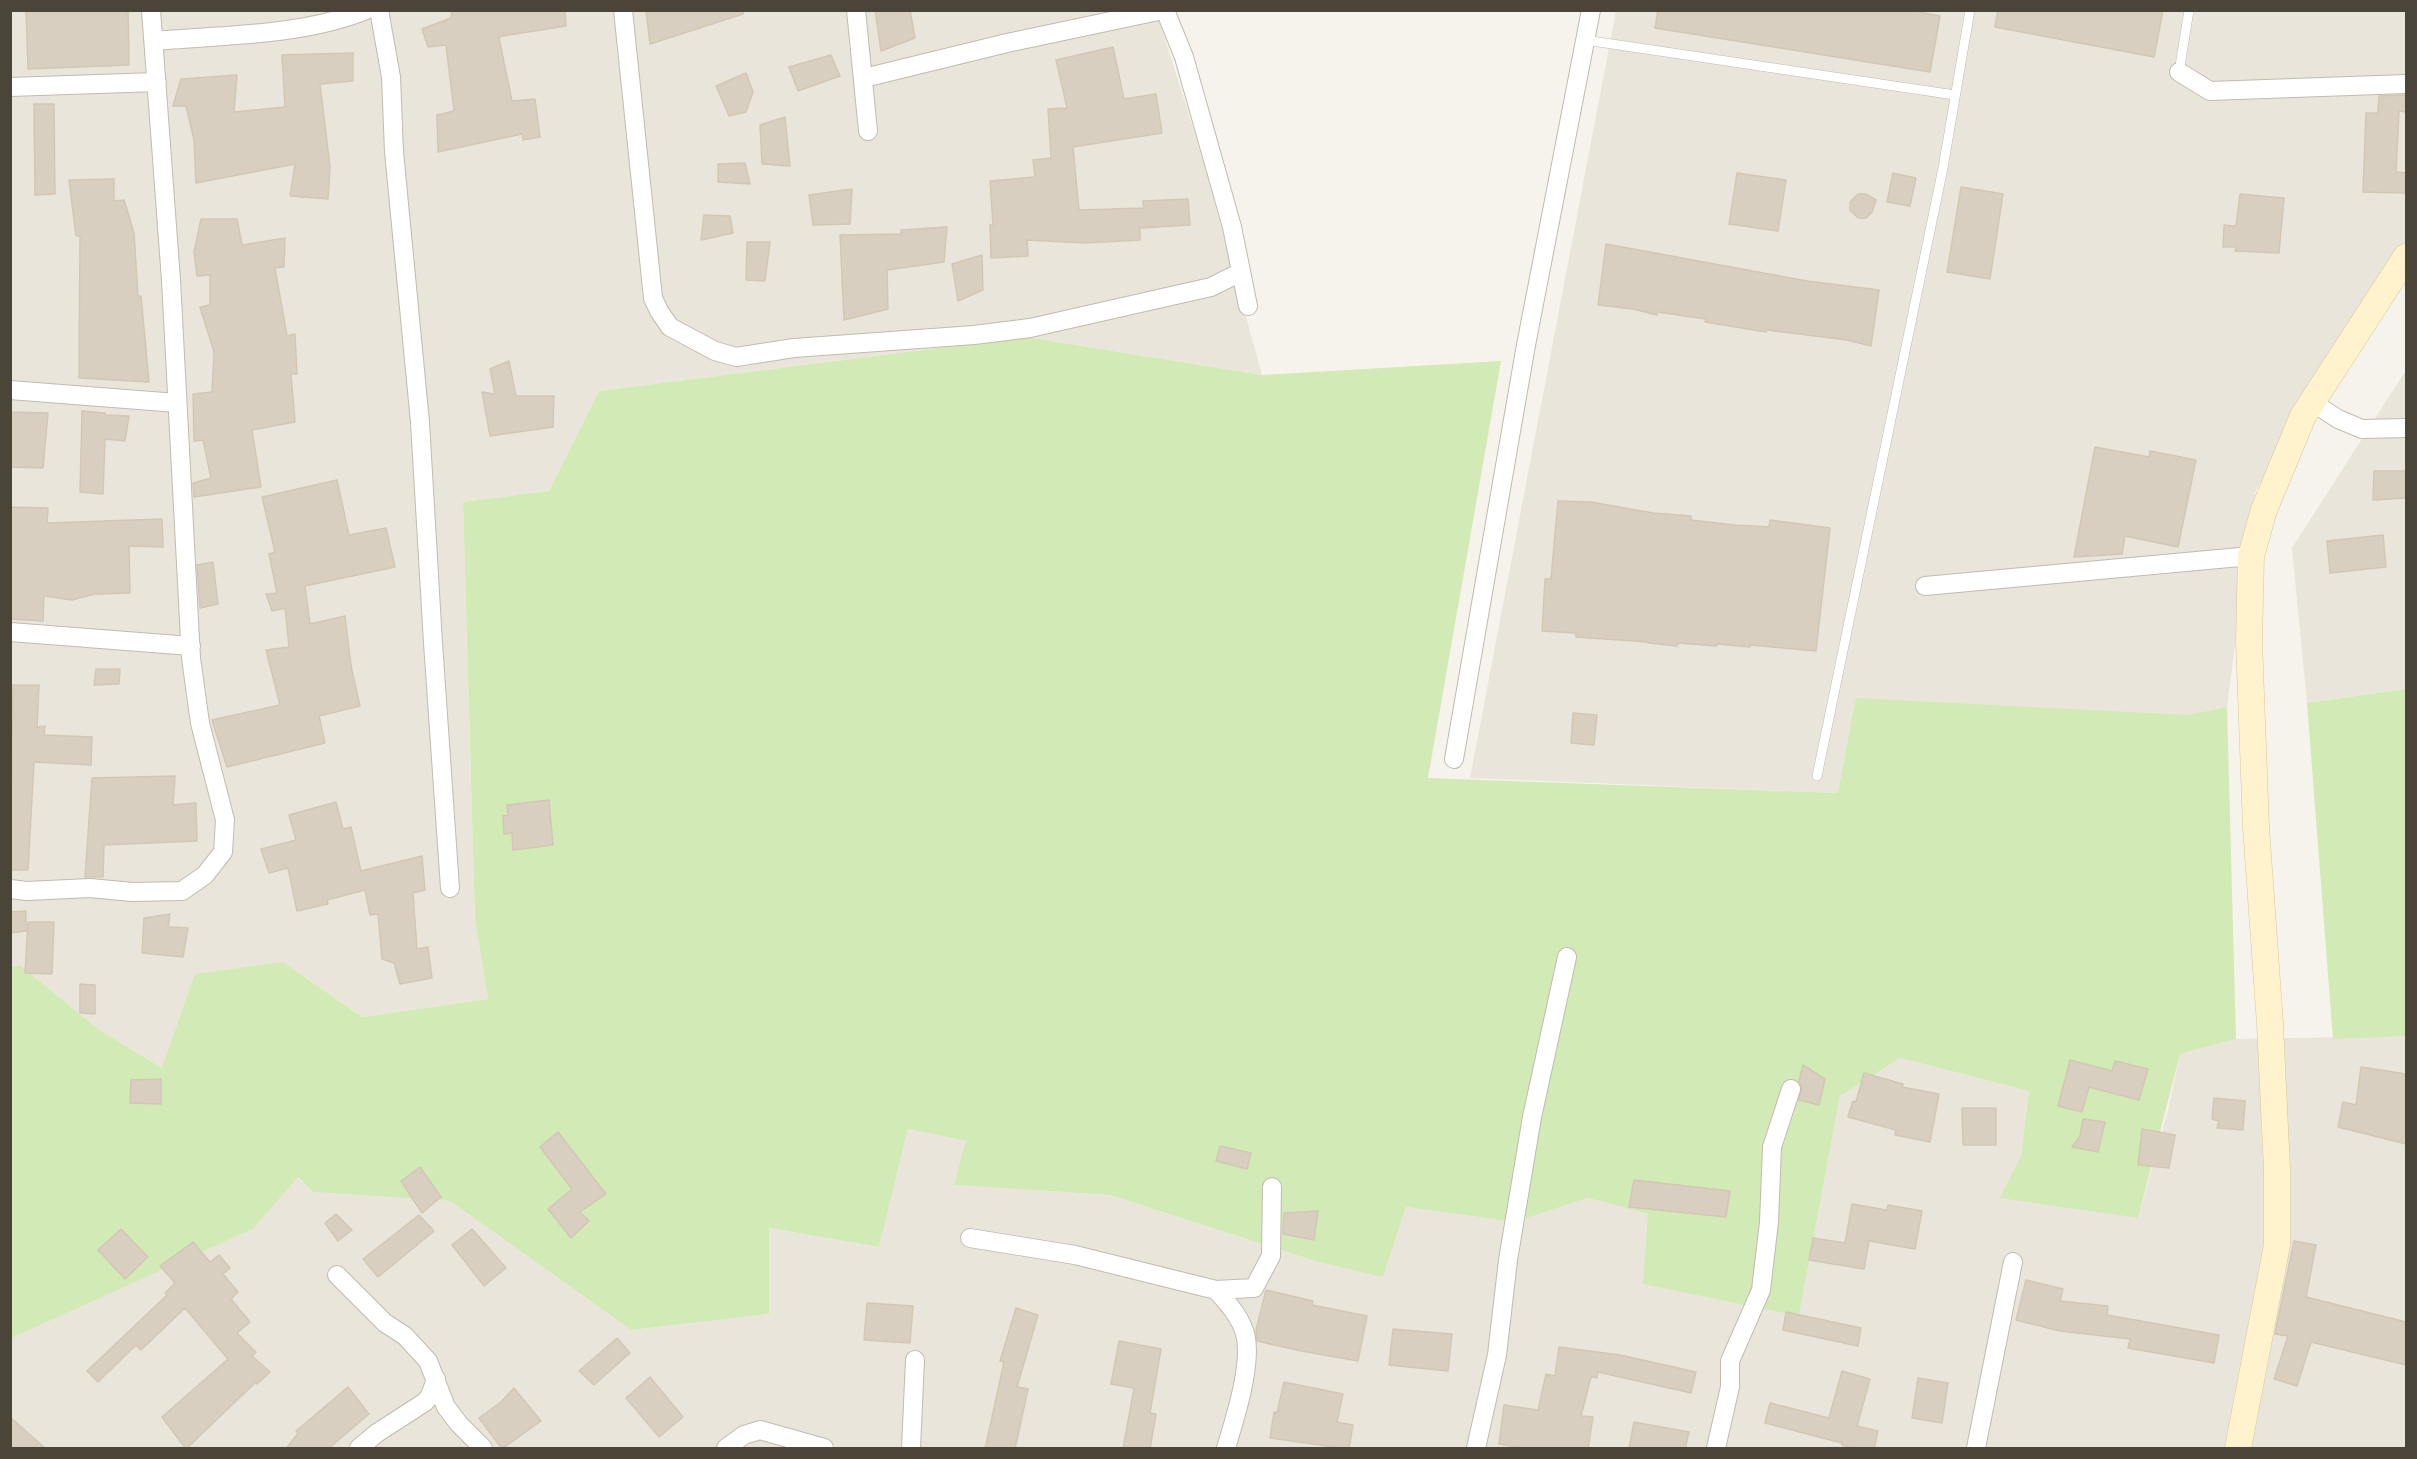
<!DOCTYPE html>
<style>
body{margin:0}
#map{position:relative;width:2417px;height:1459px;overflow:hidden;background:#f6f3ec;font-family:Commissioner,sans-serif}
canvas{display:block}
.frame{position:absolute;inset:0;border:12px solid #4b4439;pointer-events:none}
</style>
<div id="map">
<canvas width="2417" height="1459"></canvas>
<div class="frame"></div>
</div>
<script>
const context = document.querySelector('canvas').getContext('2d');
context.lineJoin = 'round';
function fill(path, color) { context.fillStyle = color; context.fill(path, 'evenodd'); }
function strokePath(path, color, width, dash) { context.strokeStyle = color; context.lineWidth = width; context.lineCap = dash ? 'butt' : 'round'; context.setLineDash(dash || []); context.stroke(path); }
const residential = new Path2D(`
 M11,11H1156L1201,153L1262,375L1026,337L599,391L549,491L463,502L475,920L488,999L362,1017L283,962L162,1068L98,1029L20,965L11,967Z
 M1616,11H2406V248L2341,343L2255,492L2227,707L1838,793L1470,778Z
 M2406,370V689L2307,703L2292,548Z
 M2406,1036V1448H11L10,1338L253,1229L297,1177L313,1192L450,1201L631,1330L769,1314V1228L879,1247L908,1129L966,1141L955,1185L1110,1195L1315,1261L1383,1276L1406,1207L1515,1222L1588,1198L1648,1214L1799,1316L1840,1096L1900,1058L2029,1091L2021,1156L2001,1197L2138,1218L2168,1110L2180,1054L2236,1039Z`);
const green = new Path2D(`
 M1026,337L1262,375L1501,361L1428,778L1838,793L1856,698L2188,715L2227,707L2236,1039L2180,1054L2138,1218L2000,1198L2021,1156L2029,1091L1900,1058L1840,1096L1799,1316L1643,1284L1648,1214L1588,1198L1515,1222L1406,1207L1383,1277L1315,1261L1110,1195L954,1185L966,1141L908,1129L879,1247L769,1228V1314L631,1330L450,1201L313,1192L298,1177L253,1229L11,1338L10,967L20,965L98,1029L162,1068L195,974L283,962L362,1017L488,999L475,920L463,502L549,491L599,391Z
 M2406,689V1036L2333,1039L2307,703Z`);
const building = new Path2D(`
 M26,10H128L129,65L28,69Z
 M452,10H565L566,26L502,36L499,38L512,101L535,99L540,137L523,140L522,134L438,152L437,115L454,111L446,45L428,47L422,29L451,18Z
 M646,10H743V14L650,44Z
 M875,10H910L915,38L881,51Z
 M1658,10H1909L1940,16L1930,72L1655,28Z
 M1998,10H2163L2154,57L1995,27Z
 M1113,47L1124,99L1156,94L1162,133L1073,147L1079,210L1144,208L1143,201L1188,199L1190,225L1140,228V240L1085,243L1027,240L1028,256L991,258L990,225H993L990,181L1035,177L1033,160L1051,158L1048,109L1067,108L1056,60Z
 M353,53V81L320,84L330,167L328,199L290,196L295,164L196,183L194,140L186,106H173L181,79L237,75L234,112L285,107L282,55Z
 M831,55L840,76L798,91L789,67Z
 M746,73L753,92L746,112L729,116L716,86Z
 M2406,95V112L2399,111L2396,172L2406,173V193L2363,192L2366,113H2378L2379,96Z
 M34,104H54L55,194L35,195Z
 M785,117L790,166L762,164L760,125Z
 M745,163L750,184L718,182V164Z
 M1737,173L1786,180L1778,231L1729,224Z
 M1893,173L1916,178L1910,206L1887,202Z
 M114,179V201L124,200L134,233L138,296H141L149,382L79,378L80,236H76L69,180Z
 M1961,187L2003,194L1990,279L1947,272Z
 M852,189L850,224L813,225L809,195Z
 M1858,194H1866L1876,200L1872,212L1866,218H1858L1850,210V202Z
 M2240,194L2284,198L2279,253L2235,251L2236,247H2223L2224,225L2236,226Z
 M704,215L730,216L733,233L701,240Z
 M201,219H237L242,245L285,238L284,267L275,268L287,336L295,334L297,374H291L295,422L252,430L261,487L194,497L193,483L211,478L203,440L194,441L193,394L212,392L214,352L200,307L210,305V275L197,276L194,252Z
 M947,227L944,262L887,270L888,309L844,320L840,235L901,234V230Z
 M747,242H770L765,281L746,280Z
 M1606,244L1807,281L1879,290L1871,346L1847,340L1767,330L1766,332L1705,322L1706,319L1657,312V315L1633,309L1598,305Z
 M982,255L983,290L958,301L952,264Z
 M509,361L516,396H554L553,427L490,436L482,392L495,394L490,369Z
 M82,411L105,413V415L129,416L125,441L105,439L103,494L80,492Z
 M10,412L48,413L43,468L10,467Z
 M2095,447L2149,457L2150,451L2196,460L2178,547L2125,536L2122,554L2074,557Z
 M2374,471H2406V498L2373,500Z
 M337,480L349,535L386,528L395,567L305,586L310,624L345,616L351,666L360,706L319,716L325,743L227,767L212,720L280,705L266,650L289,647L285,608L272,611L266,594L277,593L269,554L275,552L262,497Z
 M1558,501L1591,502L1653,513L1691,516V520L1735,525L1769,527L1770,520L1830,528L1816,651L1750,645V647L1717,644L1716,646L1678,643L1677,646L1648,643V642L1576,637V633L1542,631L1545,579H1551Z
 M10,507L48,508L47,523L162,519L163,547L129,546L130,593L95,594L72,600L44,596L43,621L10,619Z
 M2383,535L2386,567L2330,573L2327,541Z
 M213,562L218,604L200,608L197,565Z
 M96,669H120L119,684L94,685Z
 M13,685H39L37,727L45,726L44,735L92,737L91,765L34,762L28,870H10Z
 M1573,713L1597,715L1594,745L1571,743Z
 M175,776L173,805L196,803L197,841L104,845L103,877H85L92,778Z
 M549,800L553,845L513,850L512,833L504,834L503,816L508,815L507,805Z
 M336,802L343,829L351,827L361,871L422,856L425,890L413,893L417,949L428,947L432,978L400,984L394,963L382,959L378,914L370,915L365,890L327,900L328,904L297,911L288,868L269,873L261,849L296,840L289,815Z
 M26,911V931L10,933V912Z
 M170,914L168,927L188,928L183,957L142,953L144,918Z
 M28,922H54L52,974L25,973Z
 M80,984L95,985V1014L80,1013Z
 M2070,1060L2112,1071L2115,1061L2148,1069L2139,1100L2089,1087L2082,1112L2058,1106Z
 M1803,1065L1825,1079L1819,1105L1799,1100L1802,1087L1799,1081Z
 M2361,1067L2406,1074V1144L2338,1127L2343,1102L2356,1105Z
 M1864,1073L1903,1084L1902,1087L1939,1094L1930,1142L1895,1135L1896,1130L1848,1117L1853,1101L1856,1102Z
 M161,1079V1104L130,1103L131,1080Z
 M2214,1098L2245,1101L2243,1130L2217,1128L2219,1121L2212,1119Z
 M1962,1108H1996V1145H1963Z
 M2083,1119L2105,1122L2098,1152L2072,1147L2080,1136Z
 M2142,1129L2175,1135L2169,1168L2138,1165Z
 M558,1132L606,1194L580,1212L589,1221L571,1238L548,1209L572,1189L540,1147Z
 M1220,1146L1251,1153L1247,1169L1216,1161Z
 M420,1167L441,1197L422,1213L401,1181Z
 M1634,1180L1730,1191L1726,1217L1629,1207Z
 M1852,1204L1887,1210L1888,1205L1922,1211L1915,1249L1869,1241L1864,1269L1809,1260L1813,1238L1845,1243Z
 M1318,1211L1314,1240L1283,1234L1284,1213Z
 M336,1214L352,1230L338,1241L325,1223Z
 M419,1215L434,1231L378,1277L363,1259Z
 M121,1229L148,1257L125,1279L98,1250Z
 M472,1229L506,1268L484,1286L452,1245Z
 M2294,1241L2316,1245L2306,1297L2406,1322V1365L2311,1342L2297,1386L2274,1379L2288,1336L2275,1334Z
 M193,1242L210,1262L219,1255L230,1268L223,1274L238,1292L231,1299L250,1322L237,1333L256,1352L252,1356L270,1372L257,1384L256,1382L186,1449L162,1417L228,1359L185,1308L141,1350L136,1345L98,1382L87,1371L167,1295L165,1293L175,1283L160,1266Z
 M2026,1280L2063,1289L2060,1301L2108,1306L2107,1315L2219,1335L2214,1363L2128,1348L2130,1339L2060,1331L2016,1320Z
 M1266,1290L1313,1301L1312,1305L1367,1316L1358,1361L1301,1351L1257,1341L1256,1330Z
 M867,1303L913,1306L910,1343L864,1340Z
 M1016,1308L1038,1315L1017,1387L1028,1389L1015,1449H985L1004,1362L1000,1361Z
 M1786,1312L1861,1328L1858,1346L1783,1330Z
 M1393,1329L1452,1334L1448,1371L1389,1365Z
 M617,1338L630,1353L594,1385L579,1371Z
 M1119,1341L1161,1349L1150,1413L1156,1414L1150,1449H1123L1134,1388L1111,1384Z
 M1559,1347L1620,1355L1696,1372L1691,1393L1598,1372L1597,1378L1591,1377L1581,1416L1593,1417L1588,1449H1531L1499,1444L1504,1405L1538,1410L1546,1374L1555,1376Z
 M1842,1371L1870,1379L1857,1426L1878,1431L1874,1449H1856L1842,1445V1443L1765,1423L1770,1403L1829,1418Z
 M650,1377L683,1417L659,1437L626,1398Z
 M1918,1378L1948,1383L1942,1423L1912,1418Z
 M1284,1382L1343,1394L1337,1422L1353,1425L1349,1449L1270,1438L1274,1412L1277,1413Z
 M348,1387L369,1414L328,1449H286L298,1433L296,1431Z
 M514,1388L541,1421L502,1449L479,1418L501,1402Z
 M10,1417L46,1449H10Z
 M1634,1422L1689,1432L1685,1449H1629Z`);
const lane = new Path2D(`
 M1585,40L1955,95
 M2179,72L2189,10
 M1817,776L1943,168L1970,10`);
const street = new Path2D(`
 M379,10L391,77L394,152L420,422L433,643L450,888
 M623,10L653,298L659,311L670,327L715,351L736,357L794,348L974,335L1030,328L1211,287L1241,272
 M856,10L868,131
 M1165,10L1184,57L1232,227L1248,306
 M154,41C222,35 303,36 366,10
 M2179,72L2210,91L2406,84
 M864,78L1007,43L1163,10
 M10,87L157,82
 M10,390L177,403
 M2312,402L2338,419L2362,429L2406,428
 M1925,586L2251,556
 M10,632L191,646
 M1454,759L1526,345L1591,10
 M10,889L27,891L90,888L132,892L182,891L205,875L223,852L225,820L200,723L191,658L171,280L151,10
 M970,1238L1075,1255L1216,1290C1228,1303 1243,1320 1246,1338C1251,1369 1235,1418 1226,1448
 M337,1275L385,1323L405,1336L428,1361L446,1407L459,1424L483,1448
 M1216,1290L1254,1288L1271,1256L1272,1187
 M359,1448L377,1433L425,1402L430,1396L436,1379
 M726,1448L744,1435L760,1430L824,1448
 M911,1448L915,1360
 M1476,1448L1497,1355L1508,1260L1532,1117L1567,957
 M1716,1448L1730,1387V1361L1761,1290L1769,1222L1772,1147L1791,1089
 M1976,1448L2013,1262`);
const secondary = new Path2D(`
 M2238,1448L2277,1245V1170L2270,1024L2256,827L2249,642L2251,556L2264,510L2303,416L2406,257`);
fill(residential, '#eae5da');
fill(green, '#d2eab5');
fill(building, '#d8cfc1');
strokePath(building, '#d3c7b4', 1.5);
strokePath(lane, '#c2bbae', 10);
strokePath(street, '#c2bbae', 20);
strokePath(secondary, '#d6c79b', 27);
strokePath(lane, '#fff', 9);
strokePath(street, '#fff', 18);
strokePath(secondary, '#fff3cd', 26);
</script>
